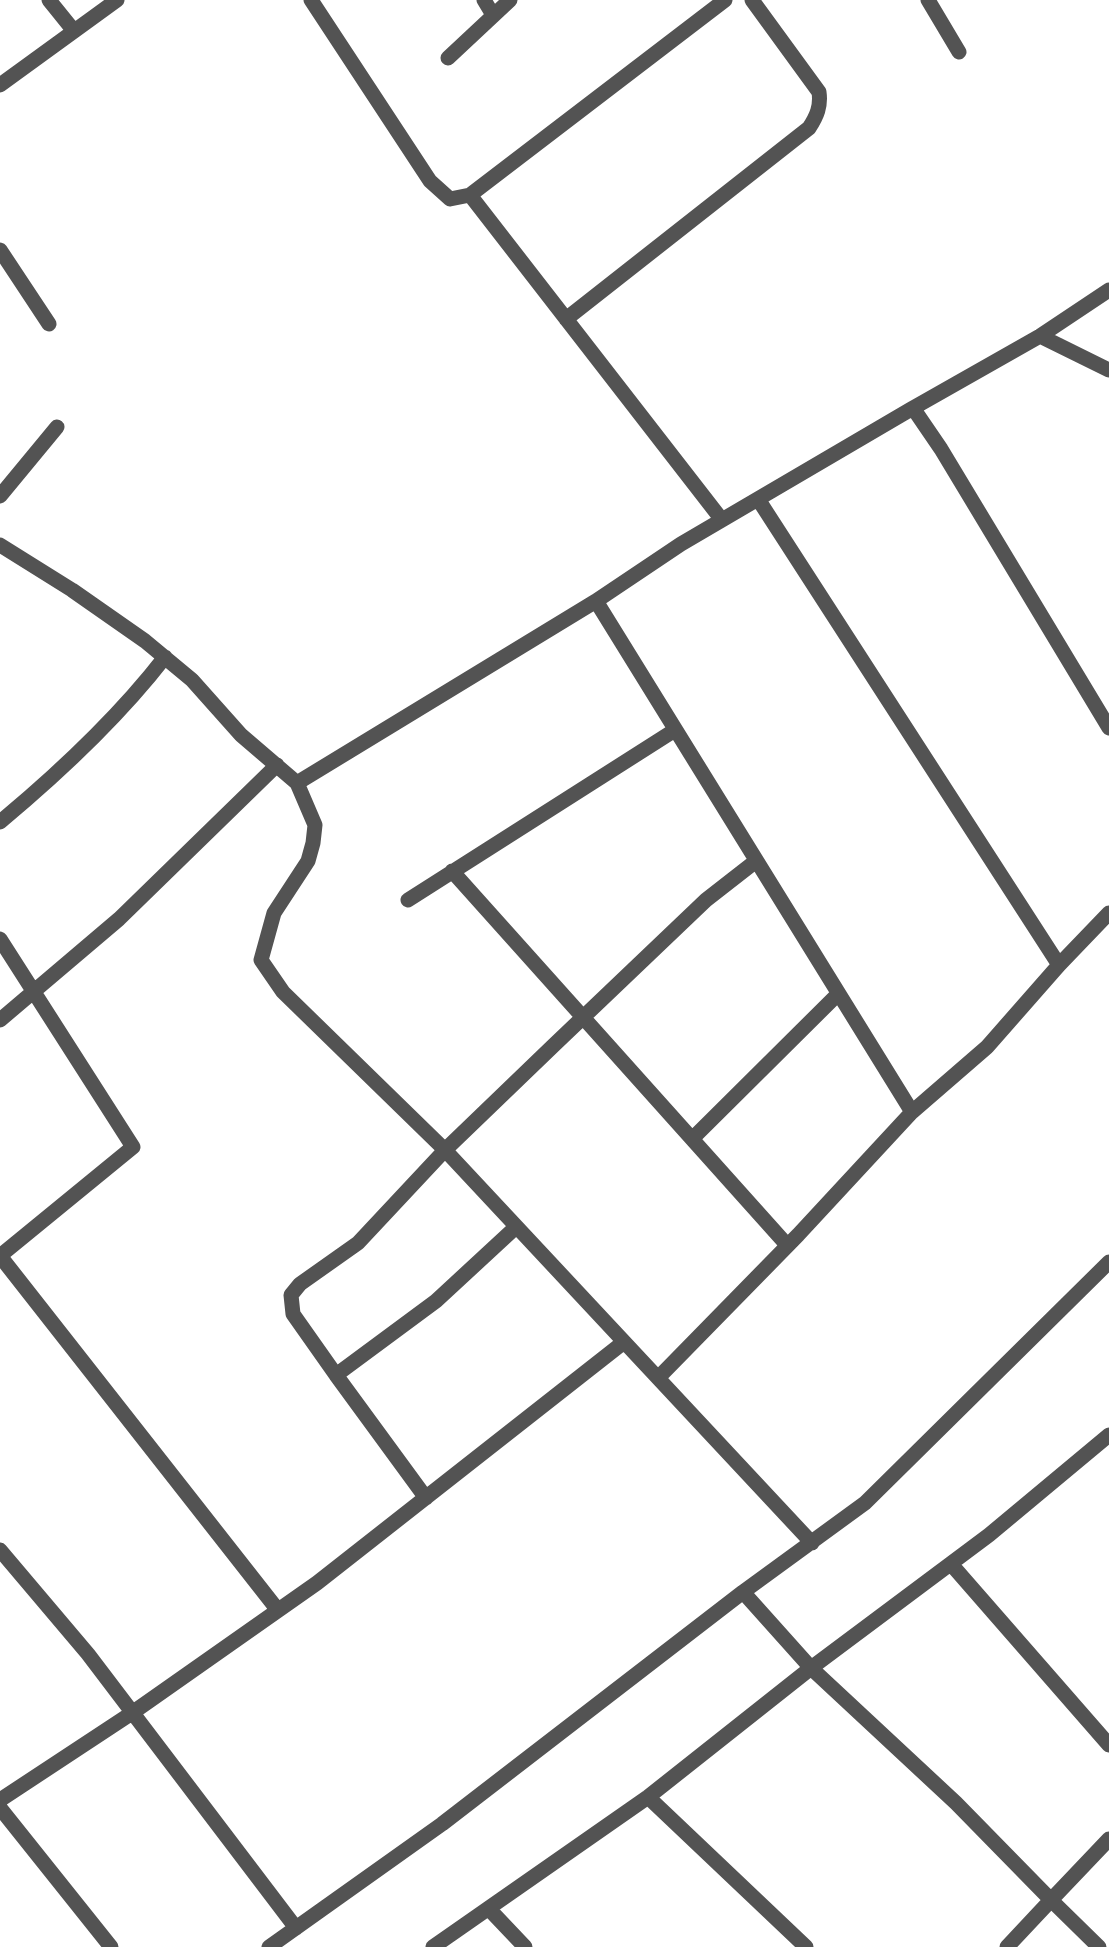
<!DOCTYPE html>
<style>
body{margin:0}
canvas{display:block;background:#fff}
</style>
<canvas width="1109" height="1947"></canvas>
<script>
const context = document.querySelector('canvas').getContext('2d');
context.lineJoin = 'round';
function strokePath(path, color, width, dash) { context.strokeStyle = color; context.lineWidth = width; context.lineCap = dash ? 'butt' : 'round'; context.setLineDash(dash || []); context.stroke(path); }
const minor = new Path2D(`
 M49,0L74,31
 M311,0L430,181L450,199L470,195L722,520
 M484,0L493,15
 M928,0L959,52
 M448,58L510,0
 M0,85L117,0
 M470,195L725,0
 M0,250L49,324
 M566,319L809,128C817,116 821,106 819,92L752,0
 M1040,336L1109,370
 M913,408L1040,336L1109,290
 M0,496L57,427
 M758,499L1059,965
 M0,545L72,590L145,641L192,680L241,735L297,783L315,825L313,843L308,861L274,913L261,960L283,992L445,1150L812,1543
 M297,783L596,601
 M0,822C60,772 117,719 165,657
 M452,871L787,1245
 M408,900L675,730
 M0,939L133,1147L1,1255
 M0,1020L119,919L277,765
 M912,1112L596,601L681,544L913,408L941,449L1109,728
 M692,1139L838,994
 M0,1256L277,1609
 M336,1375L293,1314L291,1295L300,1284L358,1243L445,1150L554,1045L706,900L756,861
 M658,1378L798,1235L912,1112L987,1047L1059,965L1109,913
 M426,1498L336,1375L436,1301L516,1227
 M0,1550L88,1654L296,1928
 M951,1564L1109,1745
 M743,1592L811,1668L956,1803L1051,1900L1109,1839
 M648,1797L806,1947
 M0,1800L132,1713L317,1583L624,1342
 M0,1808L111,1947
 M489,1909L525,1947
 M269,1947L442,1824L743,1592L865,1503L1109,1262
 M433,1947L648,1797L811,1668L989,1535L1109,1435
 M1007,1947L1051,1900L1099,1947`);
strokePath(minor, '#535353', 15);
</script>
